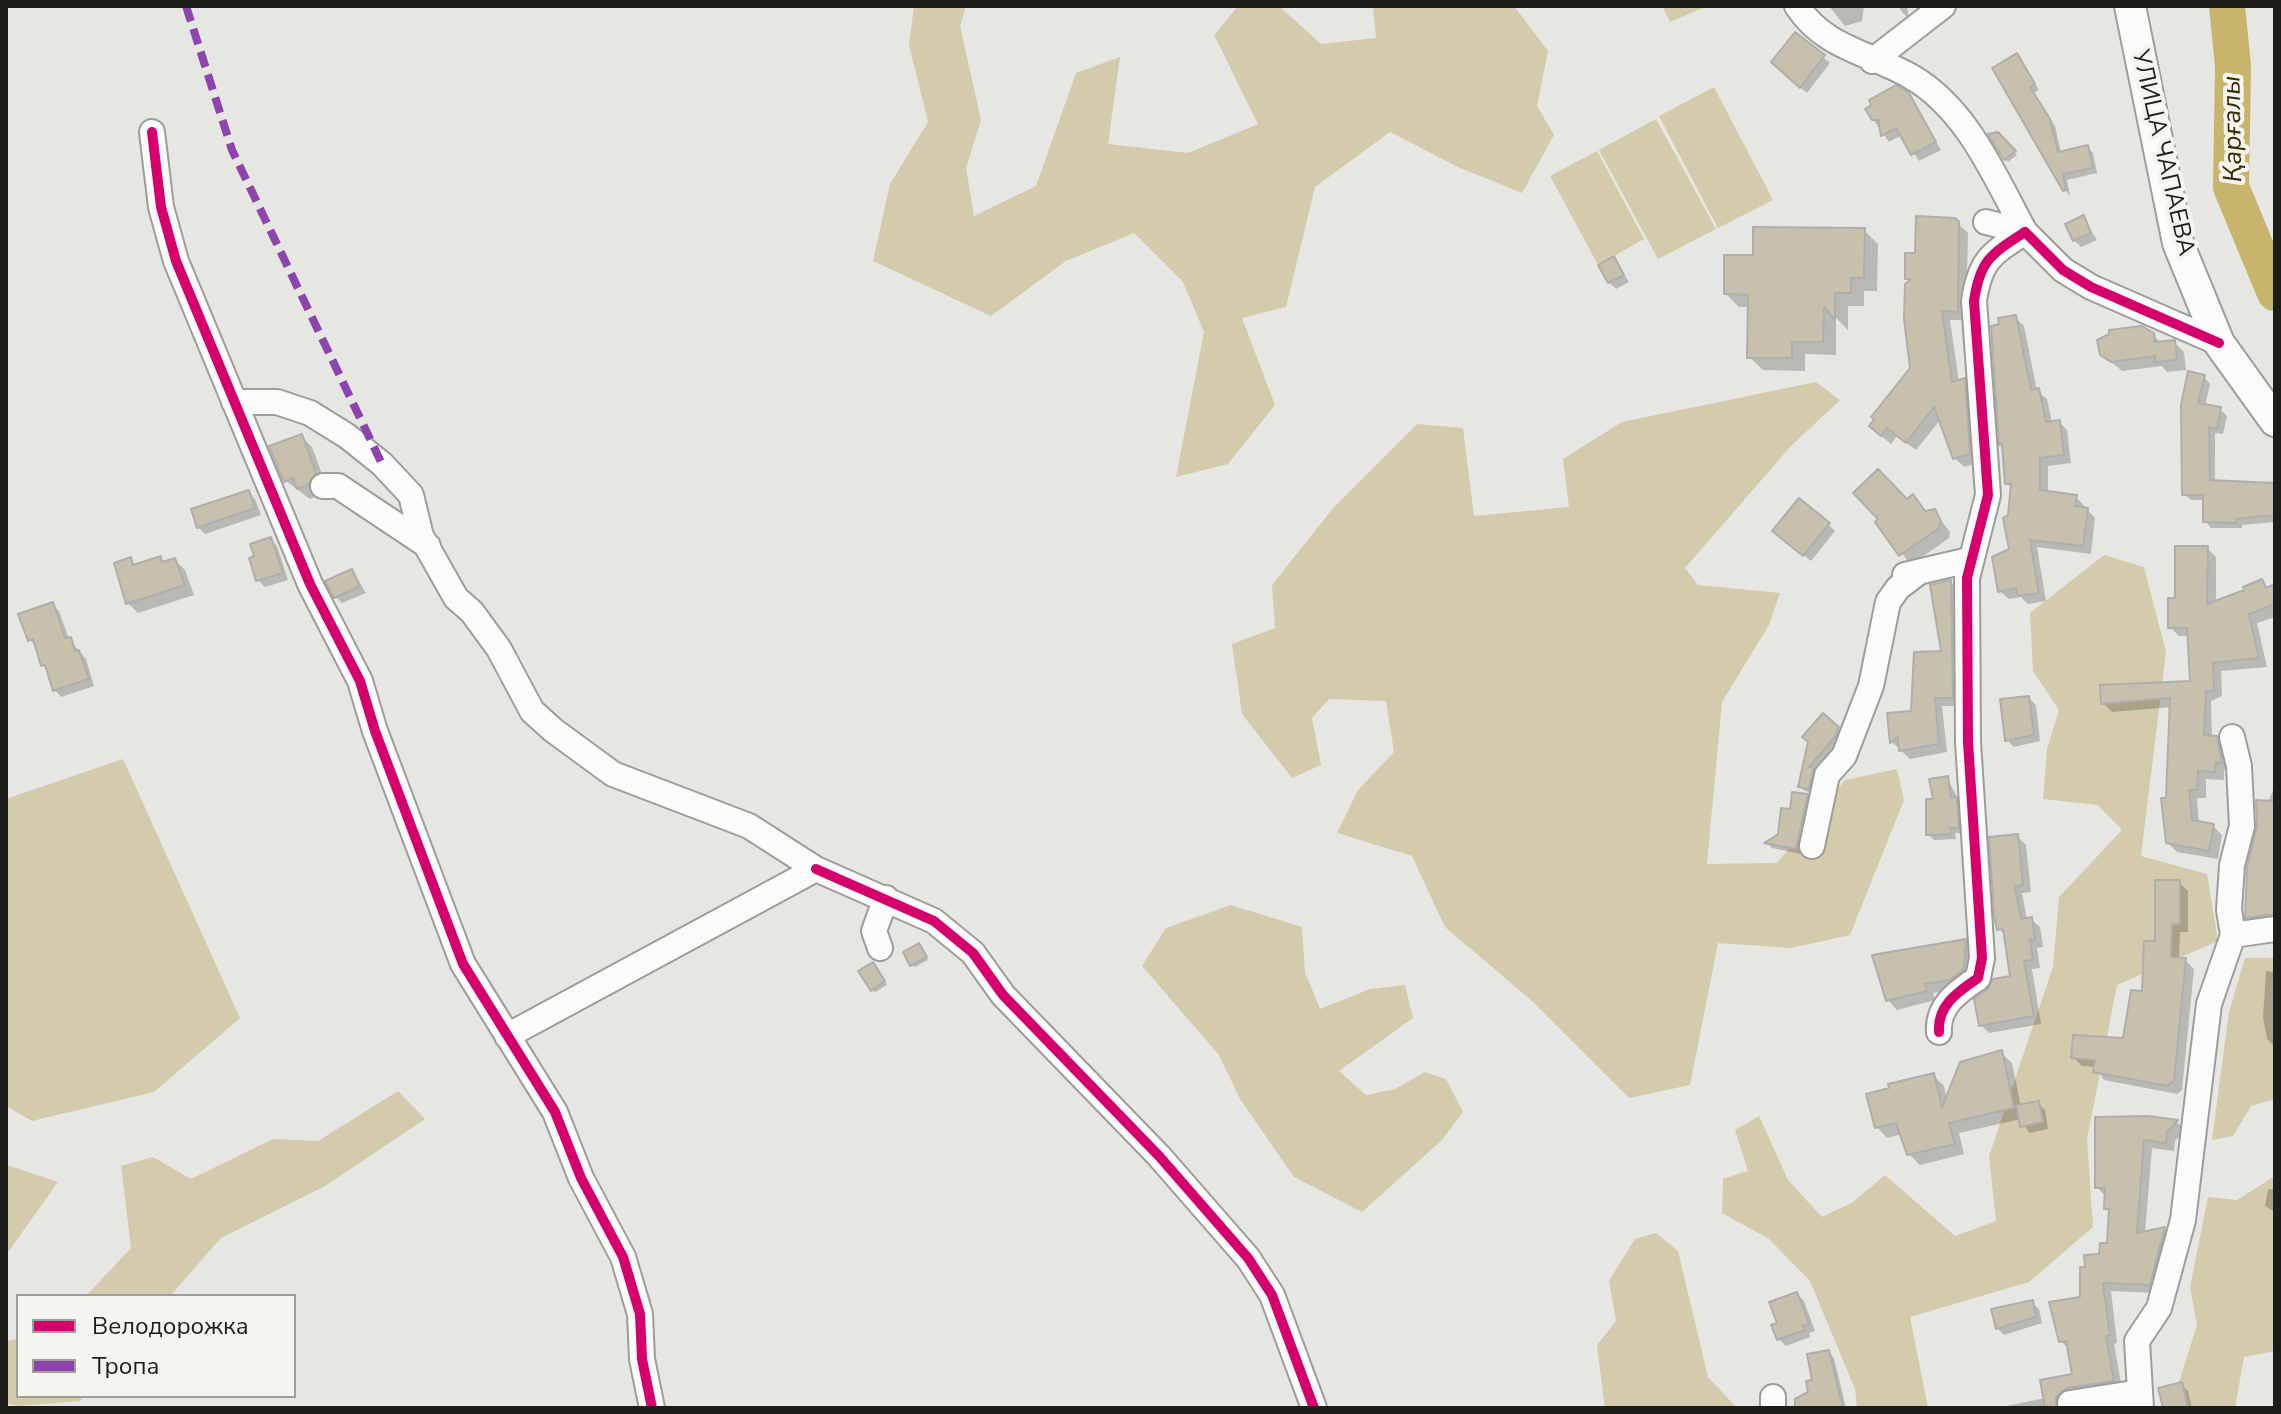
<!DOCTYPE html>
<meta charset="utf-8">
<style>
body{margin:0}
#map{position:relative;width:2281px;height:1414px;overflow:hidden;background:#e6e6e2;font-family:"Nunito Sans",sans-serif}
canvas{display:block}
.frame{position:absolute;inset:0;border:8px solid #1d1d1a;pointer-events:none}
.legend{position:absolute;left:16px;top:1294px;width:280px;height:104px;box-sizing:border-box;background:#f6f4ee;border:2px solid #9f9e99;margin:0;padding:10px 14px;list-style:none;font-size:24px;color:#1d1d1a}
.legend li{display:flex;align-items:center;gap:16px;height:40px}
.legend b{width:40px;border:2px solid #9f9e99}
</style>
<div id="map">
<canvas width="2281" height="1414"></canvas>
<div class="frame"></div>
<ul class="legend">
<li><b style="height:10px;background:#d6006c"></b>Велодорожка</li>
<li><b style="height:10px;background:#8e44ad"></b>Тропа</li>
</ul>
</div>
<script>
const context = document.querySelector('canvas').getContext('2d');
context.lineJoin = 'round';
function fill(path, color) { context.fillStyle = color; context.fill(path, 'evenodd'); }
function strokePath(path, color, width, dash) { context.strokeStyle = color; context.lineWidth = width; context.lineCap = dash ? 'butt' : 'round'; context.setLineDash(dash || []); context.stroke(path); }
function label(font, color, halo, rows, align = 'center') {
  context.font = font + ' "Nunito Sans",sans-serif'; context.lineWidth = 8; context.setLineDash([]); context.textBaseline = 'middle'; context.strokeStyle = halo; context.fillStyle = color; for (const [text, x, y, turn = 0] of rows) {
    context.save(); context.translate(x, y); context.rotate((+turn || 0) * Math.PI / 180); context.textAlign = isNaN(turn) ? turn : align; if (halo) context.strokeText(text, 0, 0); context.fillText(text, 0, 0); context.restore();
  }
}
const green = new Path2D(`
 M914,6H966L960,26L981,120L966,168L974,216L1036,186L1076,73L1120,57L1108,144L1188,153L1258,124L1214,35L1238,6H1279L1321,44L1376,38L1373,6H1514L1548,51L1537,106L1554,135L1522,193L1458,167L1390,132L1315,187L1286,307L1242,318L1275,405L1228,464L1176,477L1204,332L1183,282L1134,233L1066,261L991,316L873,261L890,184L928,122L909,45Z
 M1662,6H1708L1670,22Z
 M1714,87L1773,200L1718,228L1659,116Z
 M1656,119L1716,229L1658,259L1599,150Z
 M1597,151L1644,239L1598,265L1550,176Z
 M1816,382L1840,400L1791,446L1685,568L1698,585L1780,593L1769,625L1722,702L1707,864L1777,863L1845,780L1897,769L1904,800L1850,935L1791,948L1718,943L1690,1085L1629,1098L1531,1000L1445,927L1412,856L1337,833L1358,790L1394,752L1386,701L1329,699L1312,718L1321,765L1292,778L1242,714L1232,644L1275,628L1272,585L1334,507L1417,424L1463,428L1474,516L1569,507L1563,459L1622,422Z
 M2104,555L2144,567L2166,652L2141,856L2207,874L2218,941L2117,985L2087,1139L2093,1227L2029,1282L1910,1317L1928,1408H1857L1855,1389L1810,1281L1769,1239L1722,1213L1723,1179L1748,1171L1735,1130L1759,1116L1788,1180L1822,1217L1853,1202L1885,1175L1955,1236L1996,1221L1989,1156L2053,967L2059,897L2122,830L2098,805L2043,799L2047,749L2059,710L2033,671L2030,613Z
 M123,759L240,1018L154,1092L32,1121L6,1106V799Z
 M1231,905L1302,927L1305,972L1320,1009L1370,989L1405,985L1413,1018L1339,1071L1366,1095L1395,1089L1425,1072L1446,1079L1463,1112L1441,1141L1362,1212L1294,1177L1240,1099L1219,1055L1142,966L1166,928Z
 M2245,958H2275V1099L2251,1106L2233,1136L2212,1140L2229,1012Z
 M398,1091L425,1119L325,1186L221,1238L170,1296H86L131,1248L121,1166L153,1157L191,1179L273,1139L318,1141Z
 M7,1165L58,1182L6,1255V1166Z
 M2275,1176V1351L2244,1357L2235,1408H2171L2197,1325L2190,1287L2208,1197L2237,1200Z
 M1656,1233L1678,1251L1708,1377L1737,1408H1605L1597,1345L1616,1321L1609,1281L1635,1239Z
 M18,1339V1396H84L80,1401L17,1406L6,1403V1341Z`);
const shadow = new Path2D(`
 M1829,6H1864L1862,21L1845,26Z
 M1898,6H1907L1909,19L1903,13Z
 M1795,35L1830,63L1807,93L1780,69Z
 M2016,55L2039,90L2034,93L2055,126L2061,153L2087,147L2093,153L2097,173L2067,180L2070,196L2065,190Z
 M1908,95L1941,150L1919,161L1902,135L1889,142L1873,119Z
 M1997,134L2017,155L2008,162L2005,159Z
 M2083,218L2097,240L2081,247L2074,240Z
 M1954,220L1968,233L1966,320H1950L1959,382L1964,381L1973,390L1978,463L1964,467L1955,458L1941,419L1916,450L1897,436L1891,444L1880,435L1912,369L1910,282L1907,278L1917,255Z
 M1864,230L1878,244L1877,291H1864V306H1848V330L1836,318V355L1805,354V371L1763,370L1749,357L1750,307H1739L1726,294L1755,257Z
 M1613,258L1629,282L1616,289L1609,282Z
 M2015,317L2024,326L2037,391L2047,399L2052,423L2059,422L2067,430L2071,463L2048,466V493L2076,497L2095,518L2091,554L2037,547L2046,601L2028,604L2021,597L2009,599L2000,591L2012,550V489L2007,483L2001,444Z
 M2153,335L2162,344L2174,342L2184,352L2186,370L2167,372L2162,366L2122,371L2102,354Z
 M2204,377L2210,384L2205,406L2220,409L2227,416L2223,434L2215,433V482L2275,485V522L2242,525V528H2211L2205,521V500H2191L2184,494L2183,405Z
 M301,436L312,447L326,485L319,495L310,499L286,481Z
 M248,492L255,499L261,515L205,534L198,527Z
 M1913,497L1927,512L1934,511L1950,532L1949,538L1911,565L1878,522Z
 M1829,525L1835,531L1811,561L1782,537Z
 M270,539L277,546L288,580L265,587L258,580Z
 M2207,548L2216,557V603L2247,592L2262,581L2269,589L2275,587V617L2257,623L2267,667L2221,671L2222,696L2211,701L2212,738L2226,747L2230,771L2224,770V780L2206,779V798H2197L2199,824L2213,826L2222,835L2218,859L2177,852L2167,842L2172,707L2112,712L2103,703L2192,683L2189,636H2179L2170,627L2177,600Z
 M130,559L137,566L160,559L165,563L175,560L185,570L194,595L138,613L128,603Z
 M352,571L366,593L342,603L336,597Z
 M1950,582L1959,590L1960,706H1942L1947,752L1910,759L1892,742L1890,715L1912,713L1943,653Z
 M52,604L59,611L69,639L86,659L94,686L61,697L55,690L38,648L30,640Z
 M2029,698L2036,705L2040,741L2014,747L2007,740Z
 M1838,728L1844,734L1840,743L1815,772L1818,776L1814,793L1805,791L1800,786L1810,742Z
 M1947,778L1962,806L1964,833H1955L1956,839L1934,840L1928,834L1935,801Z
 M2275,785V924L2255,925L2247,917L2268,803Z
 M1807,796L1812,802L1801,854L1772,848L1767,843L1779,835L1792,812Z
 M2017,836L2026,845L2031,892L2022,893L2027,920L2031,919L2040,927L2043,947L2037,948L2040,968L2032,969L2041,1024L1989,1033L1981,1025L2013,978L2006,936L1999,929Z
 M2179,882L2188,891V932H2180L2179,960H2185L2194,969L2182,1090L2177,1094L2104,1080L2096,1067L2082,1066L2073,1057L2125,1041L2144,993Z
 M1965,941L1974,951L1973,979L1960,989L1933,993L1935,1000L1897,1010L1888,1000Z
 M922,948L928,960L915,967L912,964Z
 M876,967L887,985L875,992L872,989Z
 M2266,971L2275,972V1047L2267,1039L2263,1017Z
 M2001,1053L2012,1063L2021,1107L2038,1104L2045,1110L2048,1129L2029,1133L2021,1119L1959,1133L1964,1154L1920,1165L1909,1154L1902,1134L1887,1138L1877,1127L1933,1075L1944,1086L1947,1099Z
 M2097,1119L2177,1122L2185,1130L2175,1141L2174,1151L2152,1148L2145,1233L2165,1230L2173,1238L2158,1293L2111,1291L2117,1343L2114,1344L2122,1389L2064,1408H1997L2045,1398L2075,1376L2070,1350L2061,1341L2082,1299L2087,1269L2109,1245L2111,1213L2106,1208L2105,1196L2097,1187Z
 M2268,1189H2275V1212L2265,1206Z
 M1797,1294L1804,1301L1815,1331L1809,1333L1810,1337L1786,1346L1779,1339V1324Z
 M2032,1303L2039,1309L2042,1323L2004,1335L1997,1328Z
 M1828,1352L1834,1358L1846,1408H1806Z
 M2181,1384L2188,1391L2192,1408H2165Z`);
const river = new Path2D(`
 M2227,6L2233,66L2231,187L2275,293`);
const building = new Path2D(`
 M1795,32L1825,55L1800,88L1771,62Z
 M2017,53L2035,84L2030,87L2050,119L2058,152L2088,145L2093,168L2063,174L2066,190L2063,191L1992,68Z
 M1896,85L1909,93L1936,142L1911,155L1896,128L1881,136L1878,120H1872L1865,109L1871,105L1869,100Z
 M1998,132L2016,151L2004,160L1988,134Z
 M2084,215L2091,233L2073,241L2065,224Z
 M1916,216L1955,218L1959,222L1958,312L1942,311L1952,382L1965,378L1970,454L1953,459L1934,407L1906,443L1887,428L1881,436L1869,426L1874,419L1871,417L1910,368L1904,319L1905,284L1911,279H1905V253H1915Z
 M1753,227L1865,228L1864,278H1851V293H1835V320L1824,307L1823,342H1792V358H1747L1748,295L1724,294V255H1753Z
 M1614,256L1624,275L1608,283L1598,265Z
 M2016,315L2031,390L2039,388L2046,422L2060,420L2064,455L2040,458V490L2077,495L2075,506L2088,508L2083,546L2030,540L2039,593L2018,596L2016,588L1998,592L1992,557L2009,549L2003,518L2008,515L2011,484H2005L2002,444L1999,445L1991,326L1999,324L1998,318Z
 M2142,326L2154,333L2155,342L2175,340L2177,360L2155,362V356L2111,362L2100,355L2097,340L2109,334V330Z
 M2188,371L2205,375L2198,403L2221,407L2217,429L2209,427L2210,480L2275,483V515L2236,519V523L2203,522V495H2182L2181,405Z
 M302,434L316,473L308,485L297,489L293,478L284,482L269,446Z
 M1878,469L1907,499L1913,494L1925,511L1935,509L1941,521L1939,528L1899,556L1875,522L1878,519L1853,493Z
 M249,490L255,508L197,528L191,509Z
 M1799,498L1830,523L1803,556L1772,531Z
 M271,537L283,573L256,581L249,558L254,556L250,544Z
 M2175,546H2208L2207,604L2244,590L2243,587L2262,579L2266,588L2275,584V604L2249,614L2259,658L2213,663L2214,691L2206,692L2204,735L2217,736L2222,763L2216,762L2215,772L2198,771L2197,790H2189L2192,820L2214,824L2209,851L2166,843L2161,798H2166L2170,698L2101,704L2100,685L2190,681L2187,628H2168V598H2175Z
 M161,556L162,562L175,558L185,585L126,604L114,563L131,557L133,565Z
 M352,569L360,586L334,598L325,581Z
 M1951,580L1953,698H1935L1939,744L1899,751L1898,737L1890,743L1887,713L1911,711L1914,652L1941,651L1930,585Z
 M53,602L65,638L71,637L75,651L79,650L89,679L53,691L45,665L41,666L33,639L28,641L18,614Z
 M2029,696L2034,735L2005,741L2000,699Z
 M1823,713L1839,727L1835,737L1809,767L1814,768L1809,789L1798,787L1808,742L1802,737Z
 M1948,776L1951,798L1957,797L1959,828H1950L1951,834L1926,835V799H1933L1929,779Z
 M1792,792L1808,794L1796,849L1764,843L1778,834L1781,808L1790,809Z
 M2256,800L2275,801V914L2245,918L2247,867L2257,826Z
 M2018,834L2023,885L2015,886L2021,919L2032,917L2035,939L2030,940L2033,960L2024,961L2034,1016L1979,1026L1974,999L1987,990L1993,979L2010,976L2003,929L1997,930L1994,916L1989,837Z
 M2155,880H2180V924H2172L2171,957L2186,958L2174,1081L2167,1086L2093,1072L2095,1060L2071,1058L2073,1035L2123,1038L2131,990L2142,991L2144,941H2155Z
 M1966,939L1964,969L1950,980L1925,984L1927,991L1886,1001L1872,955Z
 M919,943L927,957L910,966L903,952Z
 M873,962L885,981L871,991L858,971Z
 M2002,1050L2014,1108L1949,1123L1955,1144L1907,1155L1896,1123L1875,1128L1866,1094L1889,1088L1888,1084L1934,1073L1942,1107L1960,1062Z
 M2039,1101L2043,1122L2020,1127L2016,1105Z
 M2148,1116L2178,1120L2167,1132L2166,1143L2144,1140L2137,1233L2165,1227L2150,1285L2103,1283L2110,1335L2106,1336L2114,1381L2067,1388L2056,1397V1408H2045L2040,1380L2072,1374L2066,1341L2059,1342L2049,1302L2080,1297V1267H2085L2084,1255L2099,1254L2100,1243H2107L2109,1209H2104L2105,1188H2095V1117Z
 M1797,1292L1809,1324L1803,1326L1805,1330L1777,1340L1771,1325L1777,1323L1769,1302Z
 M2033,1300L2036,1317L1996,1329L1991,1309Z
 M1829,1350L1843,1408H1795V1399L1808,1392L1806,1381L1812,1380L1807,1354Z
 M2182,1382L2188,1408H2163L2158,1388Z`);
const minor = new Path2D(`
 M1797,6C1824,48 1870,53 1910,76C1967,108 1995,177 2025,232
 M1872,61L1943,6
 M152,132L161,207L176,261L310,584L360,681L375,731L463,964L555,1112L581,1178L623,1257L640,1314L642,1359L652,1408
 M1986,222L2025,232
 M234,402H277L310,413L347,436L382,464L411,495L421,536L456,598L472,612L499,649L532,711L553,730L613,774L749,826L816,869L507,1036
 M323,486H338L428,546
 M1905,575L1969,560
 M2232,737L2239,766L2242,826L2232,865L2229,910L2233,935
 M1812,846L1827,775L1844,756L1871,686L1888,602L1898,588L1919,572
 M816,869L934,921L973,953L1003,995L1159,1156L1248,1258L1272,1295L1314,1408
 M880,948L874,931L886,898
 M1939,1032C1937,1005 1959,991 1978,978L1982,958L1968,742L1967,578L1988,495L1974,301C1980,260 1991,254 2025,232L2063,270L2091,287L2219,343
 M2070,1403L2140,1392
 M1773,1408V1397
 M2141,1408L2137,1341L2159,1308L2183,1220L2209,1004L2233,935L2275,929`);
const tertiary = new Path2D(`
 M2130,6L2178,243L2219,343L2275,421`);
const quiet = new Path2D(`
 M186,6L232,150L382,464`);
const cycleway = new Path2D(`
 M152,132L161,207L176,261L310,584L360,681L375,731L463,964L555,1112L581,1178L623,1257L640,1314L642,1359L652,1408
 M816,869L934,921L973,953L1003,995L1159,1156L1248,1258L1272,1295L1314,1408
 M1939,1032C1937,1005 1959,991 1978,978L1982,958L1968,742L1967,578L1988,495L1974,301C1980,260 1991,254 2025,232L2063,270L2091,287L2219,343`);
const streetNames = [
 ["УЛИЦА ЧАПАЕВА",2162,153,77]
];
const waterNames = [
 ["Қарғалы",2234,129,-91]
];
fill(green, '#d4cbac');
fill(shadow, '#0003');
strokePath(river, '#c8b46c', 36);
fill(building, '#c6c0ac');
strokePath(building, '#afaeac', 2);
strokePath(minor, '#9d9d9a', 28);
strokePath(tertiary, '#9d9d9a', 34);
strokePath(minor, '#fbfbfb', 24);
strokePath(tertiary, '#fbfbfb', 30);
strokePath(quiet, '#8e44ad', 8, [16, 8]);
strokePath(cycleway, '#d6006c', 10);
label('24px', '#1d1d1a', '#f6f4ee', streetNames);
label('italic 26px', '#352900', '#f6f4ee', waterNames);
</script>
